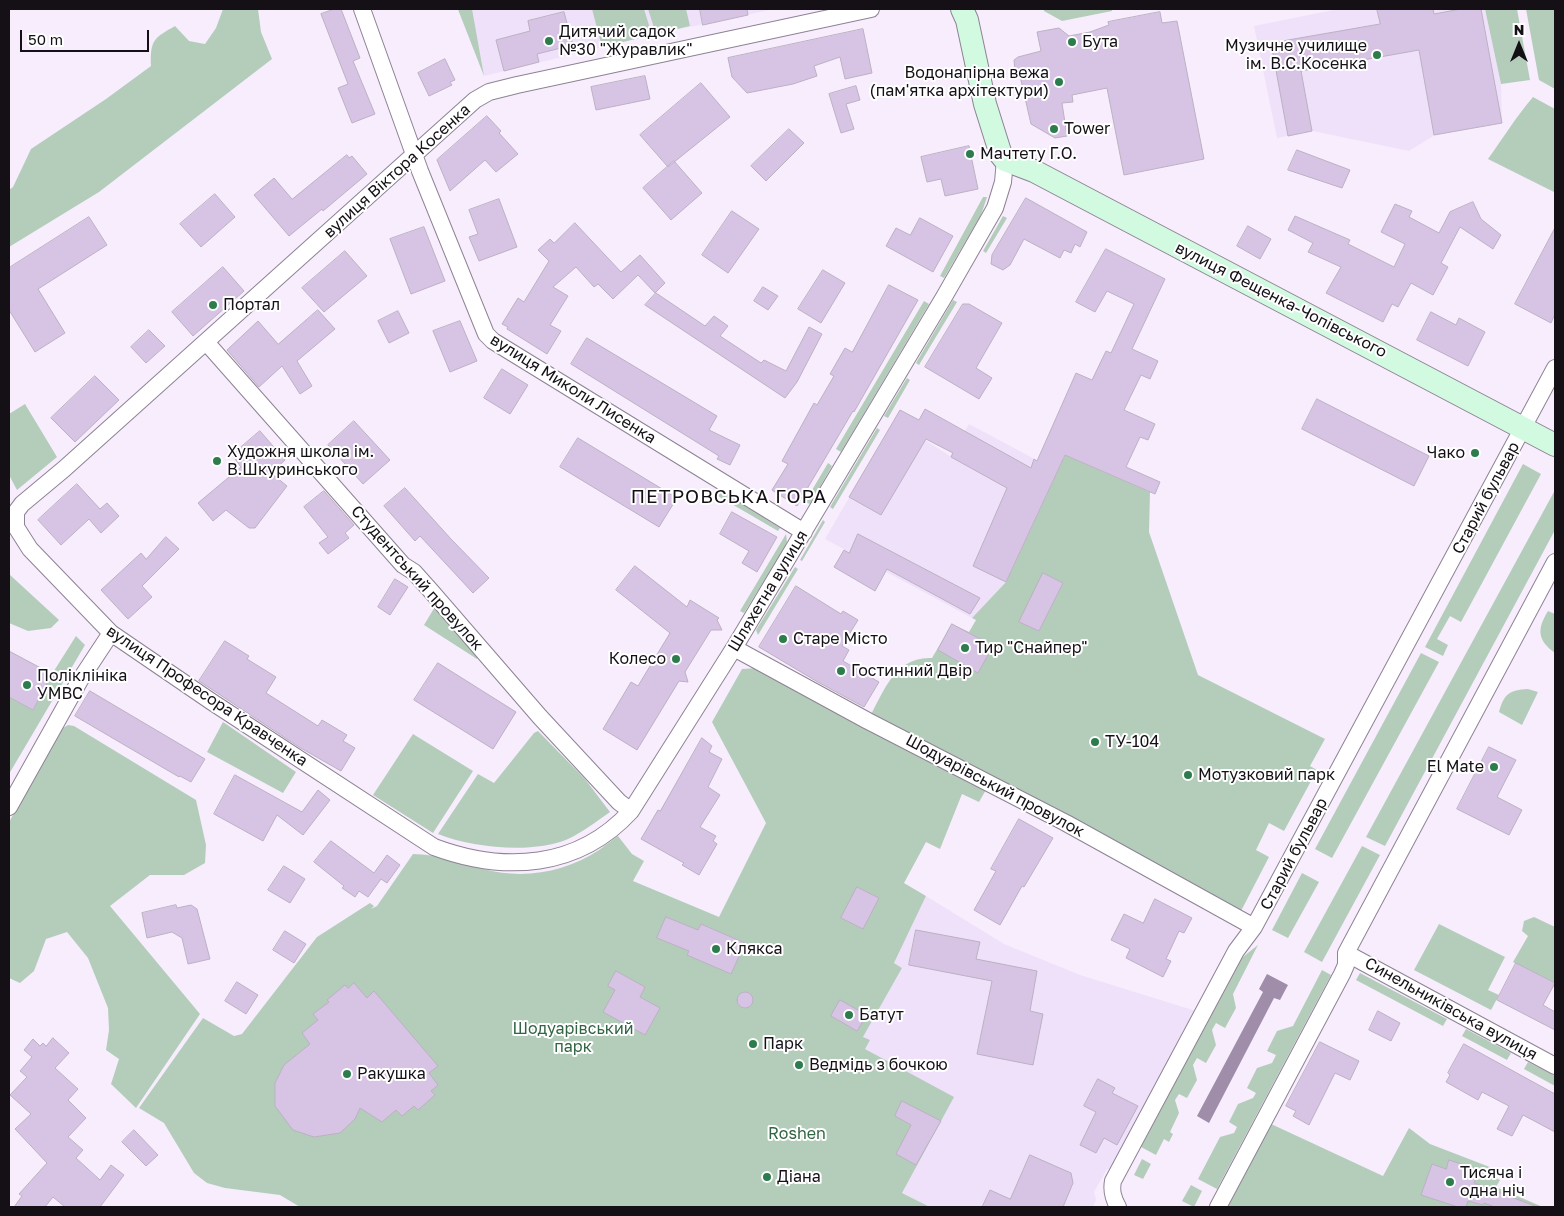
<!DOCTYPE html>
<meta charset="utf-8">
<style>
body{margin:0}
#map{position:relative;width:1564px;height:1216px;overflow:hidden;background:#f7edfd;font-family:"Golos Text",sans-serif}
canvas{display:block}
.frame{position:absolute;inset:0;border:10px solid #141016;pointer-events:none}
.north{position:absolute;left:1494px;top:20px;width:50px;height:50px;-webkit-text-stroke:4px #fff;paint-order:stroke;rotate:0deg;font-size:14px;font-weight:700;line-height:20px;text-align:center;color:#141016}
.north::after{content:'';display:block;margin:auto;width:18px;height:22px;background:#141016;clip-path:polygon(50% 0,100% 100%,50% 72%,0 100%)}
.scale{position:absolute;left:20px;top:30px;width:129px;height:22px;box-sizing:border-box;border:2px solid #141016;border-top:0;padding-left:6px;font-size:15px;line-height:18px;white-space:nowrap;color:#141016;-webkit-text-stroke:4px #fff;paint-order:stroke}
</style>
<div id="map">
<canvas width="1564" height="1216"></canvas>
<div class="frame"></div>
<div class="north">N</div>
<div class="scale">50 m</div>
</div>
<script>
const context = document.querySelector('canvas').getContext('2d');
context.lineJoin = 'round';
function fill(path, color) { context.fillStyle = color; context.fill(path, 'evenodd'); }
function strokePath(path, color, width, dash) { context.strokeStyle = color; context.lineWidth = width; context.lineCap = dash ? 'butt' : 'round'; context.setLineDash(dash || []); context.stroke(path); }
function label(font, color, halo, rows, align = 'center') {
  context.font = font + ' "Golos Text",sans-serif'; context.lineWidth = 4; context.setLineDash([]); context.textBaseline = 'middle'; context.strokeStyle = halo; context.fillStyle = color; for (const [text, x, y, turn = 0] of rows) {
    context.save(); context.translate(x, y); context.rotate((+turn || 0) * Math.PI / 180); context.textAlign = isNaN(turn) ? turn : align; if (halo) context.strokeText(text, 0, 0); context.fillText(text, 0, 0); context.restore();
  }
}
const built = new Path2D(`
 M458,9H774L656,34L484,76Z
 M1338,9H1485L1501,84L1502,123L1435,135L1409,151L1313,131L1277,138L1254,26Z
 M900,410L915,418L909,430L950,456L969,424L1057,471L1006,582L972,618L825,539Z
 M926,896L1004,944L1080,975L1199,1012L1112,1169H1107L1094,1192L1096,1200L1093,1207H930L902,1193L916,1165L905,1071L865,1049L863,1037L902,968L894,963Z`);
const green = new Path2D(`
 M223,9H258L261,32L272,59L99,192L9,247V190L13,187L31,149L106,99L151,66C150,40 154,38 175,26L189,41L205,44L216,28Z
 M458,9H472L484,76L459,12Z
 M592,9H644L652,35L602,47Z
 M648,9H686L690,26L656,34Z
 M1044,9H1112V11L1062,21L1044,11Z
 M1485,9H1517L1530,80L1501,84Z
 M1526,9H1555V89L1539,80Z
 M1533,97L1555,109L1554,192L1488,159C1503,138 1516,117 1533,97Z
 M983,197H987L981,215L944,278L940,276Z
 M1003,216L1007,218L986,253L983,251Z
 M953,300L957,302L919,365L916,363Z
 M924,301L929,304L841,452L836,449Z
 M907,378L910,380L888,418L884,416Z
 M25,404L57,457L17,490L9,475V414Z
 M877,428L880,430L833,509L830,507Z
 M1065,455L1150,492L1149,532L1198,675L1325,739L1310,766L1317,770L1284,831L1269,823L1256,850L1269,857L1241,911L987,788L979,802L962,794L940,849L926,842L904,883L926,896L894,963L902,968L863,1037L870,1040L865,1049L954,1097L902,1193L930,1207H300L280,1195L225,1188L207,1183L194,1173L164,1123L139,1108L203,1018L234,1036L242,1034L317,937L370,903L374,906L371,909L377,906L413,854C438,854 460,863 484,869C523,880 566,872 599,850C606,845 612,840 618,836L632,854L644,861L633,881L719,917L766,823L712,722L742,669L758,668L866,724C882,696 893,656 932,658L952,624L969,632L976,620L972,618L1006,582Z
 M828,463L832,466L810,504L805,502Z
 M1523,464L1541,474L1461,622L1450,616L1437,639L1448,645L1443,656L1425,647Z
 M1555,490V530L1385,846L1366,837Z
 M721,491L780,528L778,531L718,496Z
 M823,520L825,522L802,561L800,560Z
 M786,534L787,542L785,547L744,613L740,611Z
 M795,567L798,569L758,635L756,630Z
 M9,574L59,620L51,628L28,631L9,623Z
 M436,605L480,654L477,659L424,625Z
 M1548,611L1555,614V653C1537,640 1537,629 1548,611Z
 M76,636L85,645L9,774V697L33,710L52,674Z
 M1421,653L1439,662L1332,858L1315,849Z
 M1528,689L1538,692L1522,725L1499,712C1504,694 1509,690 1528,689Z
 M223,722L296,772L283,793L207,752Z
 M68,725L74,726L196,800L206,845L205,863L184,875H150L110,906L200,1014L136,1108L111,1084L119,1059L106,1050L109,1030L108,1008L88,958L67,932L46,939L34,971L20,983L9,978V822L63,728Z
 M538,731L585,779L610,812C597,821 583,832 568,839C533,854 473,848 438,834L478,774L494,783L534,733Z
 M413,734L473,771L433,833L373,795Z
 M1362,846L1380,855L1322,962L1304,952Z
 M1302,873L1319,882L1288,938L1272,930Z
 M1534,917L1555,927V983L1513,962L1528,936L1522,931L1524,921Z
 M1439,924L1505,957L1488,990L1499,995L1491,1010L1414,970Z
 M1258,945L1233,994L1236,1008L1225,1028L1216,1023L1212,1030L1216,1045L1206,1063L1197,1058L1193,1065L1197,1080L1187,1098L1179,1094L1175,1100L1179,1113L1170,1132L1173,1134L1169,1142L1164,1139L1156,1155L1141,1147L1239,960Z
 M1322,970L1331,975L1217,1189L1198,1179L1220,1137L1234,1133L1237,1127L1229,1122L1238,1104L1253,1098L1256,1093L1247,1088L1257,1068L1272,1063L1276,1055L1267,1051L1277,1031L1293,1026Z
 M1360,973L1445,1018L1447,1019L1443,1026L1356,980Z
 M1466,1029L1511,1053L1507,1060L1462,1036Z
 M1528,1062L1555,1076V1086L1524,1069Z
 M1269,1123L1383,1176L1409,1128L1430,1144L1495,1169L1491,1176L1500,1180L1496,1187L1543,1207H1224Z
 M1142,1159L1151,1164L1143,1179L1134,1175Z
 M1191,1185L1202,1191L1194,1207L1182,1201Z`);
const water = new Path2D(`
 M1267,974L1288,985L1280,1000L1274,998L1209,1123L1197,1116L1263,992L1259,989Z`);
const building = new Path2D(`
 M335,9H341L360,58L353,61L375,114L352,123L338,88L348,84L321,14Z
 M700,9H747L748,15L703,25Z
 M1377,9H1433L1434,14L1461,9H1481L1502,123L1434,135L1419,50L1301,71L1312,131L1288,136L1271,43L1380,24Z
 M564,12L573,45L537,54L539,62L504,71L496,40L530,31L528,21Z
 M1160,12L1162,23L1177,21L1204,159L1124,175L1107,88L1072,95L1073,102L1062,103L1067,136L1055,138L1031,124L1020,76L1015,70L1014,60L1018,57L1041,51L1037,32L1059,28L1069,36L1090,32L1109,25L1108,22Z
 M863,29L872,73L845,79L840,57L814,66L817,76L793,84L747,93L732,77L728,58Z
 M445,59L455,80L450,82L452,85L429,96L418,73Z
 M645,76L650,99L596,110L591,87Z
 M701,83L730,117L668,167L640,135Z
 M856,86L860,100L846,104L854,129L841,133L829,94Z
 M487,116L501,131L499,133L518,154L496,172L485,160L450,191L437,160Z
 M789,129L804,143L766,181L751,166Z
 M969,146L978,189L945,196L941,179L927,182L921,157Z
 M1297,150L1350,170L1342,188L1288,170Z
 M347,155L349,158L352,156L367,174L323,211L322,209L289,236L254,195L274,178L292,199Z
 M674,161L702,193L671,220L643,188Z
 M215,194L235,217L201,247L180,224Z
 M1026,198L1087,232L1080,247L1075,244L1071,253L1064,250L1060,258L1024,239L1010,265L1003,270L991,264L992,255Z
 M499,199L517,247L479,261L469,237L478,234L469,210Z
 M1473,202L1481,219L1501,235L1493,249L1460,227L1441,263L1448,267L1433,295L1411,283L1398,307L1392,304L1383,322L1326,293L1341,267L1308,252L1313,243L1288,230L1295,216L1350,240L1348,244L1394,267L1405,244L1381,232L1395,204L1412,211L1409,217L1439,233L1450,212Z
 M732,211L759,229L728,273L702,255Z
 M89,217L107,245L38,289L65,333L35,352L9,310V268Z
 M920,218L953,236L933,272L886,246L896,228L910,235Z
 M575,223L621,272L640,255L665,283L655,293L638,275L613,299L598,284L594,287L576,267L553,287L568,296L550,325L561,331L547,354L507,329L508,327L502,324L518,298L524,302L549,261L538,250L550,239L554,243Z
 M1248,226L1271,239L1260,259L1237,246Z
 M424,227L445,281L411,294L390,239Z
 M1555,228V314L1551,323L1515,304Z
 M1106,249L1165,279L1132,349L1158,361L1150,379L1141,375L1124,410L1155,424L1148,440L1140,437L1126,467L1160,482L1155,494L1065,455L1006,582L973,566L1007,488L951,457L953,453L926,439L881,515L849,497L900,410L919,420L925,409L1031,468L1034,459L1037,461L1076,373L1092,380L1106,351L1111,353L1134,304L1107,291L1095,312L1076,302Z
 M345,251L367,276L324,312L302,288Z
 M223,267L244,291L193,336L172,312Z
 M823,270L845,283L821,323L798,309Z
 M889,285L918,300L854,412L853,411L797,506L772,490L788,464L782,461L814,403L817,405L834,376L830,374L845,348L852,352Z
 M763,287L778,296L768,310L754,301Z
 M656,293L705,326L714,316L728,326L720,336L761,363L764,360L786,371L809,327L822,334L797,382L785,398L645,305Z
 M963,304H969L1002,323L976,368L992,378L979,399L925,367Z
 M318,310L335,329L297,361L312,386L300,394L282,366L259,387L227,350L258,321L278,344Z
 M398,311L409,333L389,343L378,321Z
 M1431,312L1456,325L1459,318L1485,332L1468,366L1417,340Z
 M460,321L477,361L450,372L433,331Z
 M149,330L165,346L146,363L131,347Z
 M587,338L717,416L709,430L740,445L730,465L717,459L719,456L571,364Z
 M502,369L528,385L510,414L484,398Z
 M95,376L119,400L75,442L51,418Z
 M1317,399L1429,456L1414,486L1302,429Z
 M354,421L390,460L363,484L328,445Z
 M260,431L285,460L271,473L287,486L255,528H249L226,510L213,521L198,503L241,467L232,455Z
 M578,438L677,498L659,527L560,467Z
 M77,484L100,509L107,503L119,516L101,533L89,519L61,545L38,520Z
 M405,488L451,539L489,578L473,593L420,536L415,541L384,506Z
 M324,491L354,525L345,533L349,538L328,554L319,543L328,537L304,507Z
 M732,512L777,537L757,572L742,563L749,551L720,534Z
 M858,534L980,598L970,614L887,569L875,591L834,567L844,550L849,553Z
 M166,537L179,549L142,586L152,597L128,619L101,590L141,553L146,559Z
 M635,566L687,607L690,600L719,618L717,620L722,630H711L685,672L688,682L679,681L637,750L603,729L631,682L638,686L670,633L616,590Z
 M1043,573L1063,583L1039,631L1019,622Z
 M395,579L408,587L390,615L378,607Z
 M796,586L841,614L843,611L858,620L842,646L849,650L843,661L879,682L864,707L816,681L759,647Z
 M952,624L993,646L978,673L938,650Z
 M225,641L249,656L247,659L276,677L266,693L318,726L322,720L347,735L343,741L355,748L341,771L299,747L199,681Z
 M9,651L52,674L33,710L9,697Z
 M438,663L516,712L493,749L414,700Z
 M90,691L205,759L191,782L180,776L179,777L75,716Z
 M702,738L712,746L709,752L722,759L708,787L720,795L700,827L716,836L713,841L717,844L699,875L682,865L684,863L641,839L658,810L660,811Z
 M1489,747L1516,760L1497,797L1522,810L1509,835L1457,809Z
 M235,775L302,812L318,790L330,800L303,835L277,815L263,841L214,814Z
 M1019,819L1053,838L1024,887L1022,886L1000,925L974,910L996,871L991,869Z
 M331,841L374,873L387,855L400,865L387,883L381,879L368,897L359,891L355,897L342,888L344,886L314,862Z
 M284,866L305,879L290,903L268,890Z
 M857,887L879,898L863,929L841,918Z
 M1155,899L1192,918L1184,933L1179,931L1166,959L1171,961L1163,977L1126,958L1130,949L1111,940L1124,914L1143,923Z
 M176,905L177,908L191,905L197,909L210,959L188,964L182,938L172,932L147,938L142,913Z
 M666,917L698,930L701,924L745,943L731,974L687,955L689,951L657,938Z
 M916,930L980,942L976,959L1037,971L1030,1011L1043,1014L1033,1065L977,1054L992,981L909,965Z
 M285,931L306,944L294,963L273,950Z
 M1516,963L1555,983L1543,1005L1555,1012V1030L1497,1000Z
 M616,971L645,987L640,997L660,1008L645,1035L603,1012L615,990L608,986Z
 M237,982L258,995L246,1014L225,1001Z
 M354,983L367,998L374,991L438,1066L429,1073L438,1085L431,1091L435,1095L418,1110L414,1106L402,1116L396,1110L382,1122L360,1108L355,1119L340,1133L314,1137L293,1130L275,1106V1083L284,1065L310,1044L302,1033L318,1020L313,1014L329,1002L327,1000L345,985L348,988Z
 M737 1000a8 8 0 1 1 16 0a8 8 0 1 1-16 0Z
 M840,1000L867,1015L857,1031L831,1016Z
 M1378,1011L1400,1023L1391,1041L1369,1030Z
 M53,1038L69,1053L55,1068L78,1089L68,1100L86,1118L68,1137L83,1150L76,1158L100,1180L111,1165L124,1175L100,1207H65L53,1197L45,1207H14L22,1196L19,1194L47,1163L15,1129L31,1114L10,1095L27,1077L20,1071L32,1057L24,1050L33,1039L40,1046L43,1043L46,1046Z
 M1320,1042L1359,1061L1350,1080L1335,1073L1309,1125L1293,1116L1296,1111L1286,1106Z
 M1464,1044L1555,1094V1132L1523,1115L1512,1136L1497,1129L1509,1106L1482,1092L1478,1100L1446,1082L1450,1075L1448,1073Z
 M1098,1079L1115,1088L1112,1093L1138,1106L1117,1145L1104,1138L1096,1153L1080,1145L1096,1112L1084,1106Z
 M902,1101L941,1121L916,1165L896,1154L911,1125L895,1116Z
 M134,1130L158,1155L146,1166L122,1142Z
 M1030,1155L1071,1173L1073,1183L1063,1207H982L990,1190L1010,1199Z
 M1449,1160L1479,1170L1474,1183L1535,1206V1207H1495L1484,1203L1483,1205L1468,1201L1466,1207H1458L1421,1195L1432,1164L1446,1169Z`);
const street = new Path2D(`
 M362,9L420,171L486,334L493,341L804,532
 M871,9L517,85L489,92L475,100L64,469L22,504L16,512V527L30,549L111,633L212,702L434,847C504,873 578,869 631,811L734,648L944,297L995,208L1003,182L1005,160
 M206,342L403,565L414,572L431,591L540,717L619,802L631,811
 M734,648L868,721L1066,823L1254,927
 M9,807L80,680L111,633
 M1346,953L1555,1066
 M1118,1207C1113,1198 1111,1191 1113,1181L1236,951L1254,927L1555,368
 M1218,1207L1342,974L1346,965V953L1555,562`);
const secondary = new Path2D(`
 M962,9L967,20L985,104L1001,155L1005,160L1034,171L1555,445`);
const markers = [
 [549,41,5,"#2c7c4d"],
 [1072,42,5,"#2c7c4d"],
 [1377,55,5,"#2c7c4d"],
 [1059,82,5,"#2c7c4d"],
 [1054,129,5,"#2c7c4d"],
 [970,154,5,"#2c7c4d"],
 [213,305,5,"#2c7c4d"],
 [1475,453,5,"#2c7c4d"],
 [217,461,5,"#2c7c4d"],
 [783,639,5,"#2c7c4d"],
 [965,648,5,"#2c7c4d"],
 [676,659,5,"#2c7c4d"],
 [841,671,5,"#2c7c4d"],
 [27,685,5,"#2c7c4d"],
 [1095,742,5,"#2c7c4d"],
 [1494,767,5,"#2c7c4d"],
 [1188,775,5,"#2c7c4d"],
 [716,949,5,"#2c7c4d"],
 [849,1015,5,"#2c7c4d"],
 [753,1044,5,"#2c7c4d"],
 [799,1065,5,"#2c7c4d"],
 [347,1074,5,"#2c7c4d"],
 [767,1177,5,"#2c7c4d"],
 [1450,1182,5,"#2c7c4d"]
];
const poiNames = [
 ["Дитячий садок",559,32],
 ["№30 \"Журавлик\"",559,50],
 ["Бута",1082,42],
 ["Музичне училище",1367,46,"right"],
 ["ім. В.С.Косенка",1367,64,"right"],
 ["Водонапірна вежа",1049,73,"right"],
 ["(пам'ятка архітектури)",1049,91,"right"],
 ["Tower",1064,129],
 ["Мачтету Г.О.",980,154],
 ["Портал",223,305],
 ["Художня школа ім.",227,452],
 ["В.Шкуринського",227,470],
 ["Чако",1465,453,"right"],
 ["Старе Місто",793,639],
 ["Тир \"Снайпер\"",975,648],
 ["Колесо",666,659,"right"],
 ["Гостинний Двір",851,671],
 ["Поліклініка",37,676],
 ["УМВС",37,694],
 ["ТУ-104",1105,742],
 ["El Mate",1484,767,"right"],
 ["Мотузковий парк",1198,775],
 ["Клякса",726,949],
 ["Батут",859,1015],
 ["Парк",763,1044],
 ["Ведмідь з бочкою",809,1065],
 ["Ракушка",357,1074],
 ["Тисяча і",1460,1173],
 ["одна ніч",1460,1191],
 ["Діана",777,1177]
];
const streetNames = [
 ["вулиця Віктора Косенка",397,171,-42],
 ["вулиця Фещенка-Чопівського",1281,300,27],
 ["вулиця Миколи Лисенка",573,389,32],
 ["Старий бульвар",1486,498,-62],
 ["Студентський провулок",417,578,48],
 ["Шляхетна вулиця",768,591,-59],
 ["вулиця Професора Кравченка",207,696,34],
 ["Шодуарівський провулок",995,786,28],
 ["Старий бульвар",1294,854,-62],
 ["Синельниківська вулиця",1451,1009,29]
];
const parkNames = [
 ["Шодуарівський",573,1029],
 ["парк",573,1047],
 ["Roshen",797,1134]
];
const quarterNames = [
 ["ПЕТРОВСЬКА ГОРА",729,497]
];
fill(built, '#f0e1fa');
fill(green, '#b4cdbb');
fill(water, '#9f8daa');
fill(building, '#d7c4e4');
strokePath(building, '#bcb1c3', 1);
strokePath(street, '#8e8394', 18);
strokePath(secondary, '#8e8394', 24);
strokePath(street, '#fff', 16);
strokePath(secondary, '#d1fae1', 22);
for (const [x, y, r, color] of markers) { const dot = new Path2D(); dot.arc(x, y, r, 0, 2 * Math.PI); context.fillStyle = color; context.fill(dot); strokePath(dot, '#fff', 2); }
label('16px', '#141016', '#fff', poiNames, 'left');
label('16px', '#141016', '#fff', streetNames);
label('16px', '#306443', '#fff', parkNames);
context.letterSpacing = '1px';
label('19px', '#141016', '#fff', quarterNames);
context.letterSpacing = '0px';
</script>
